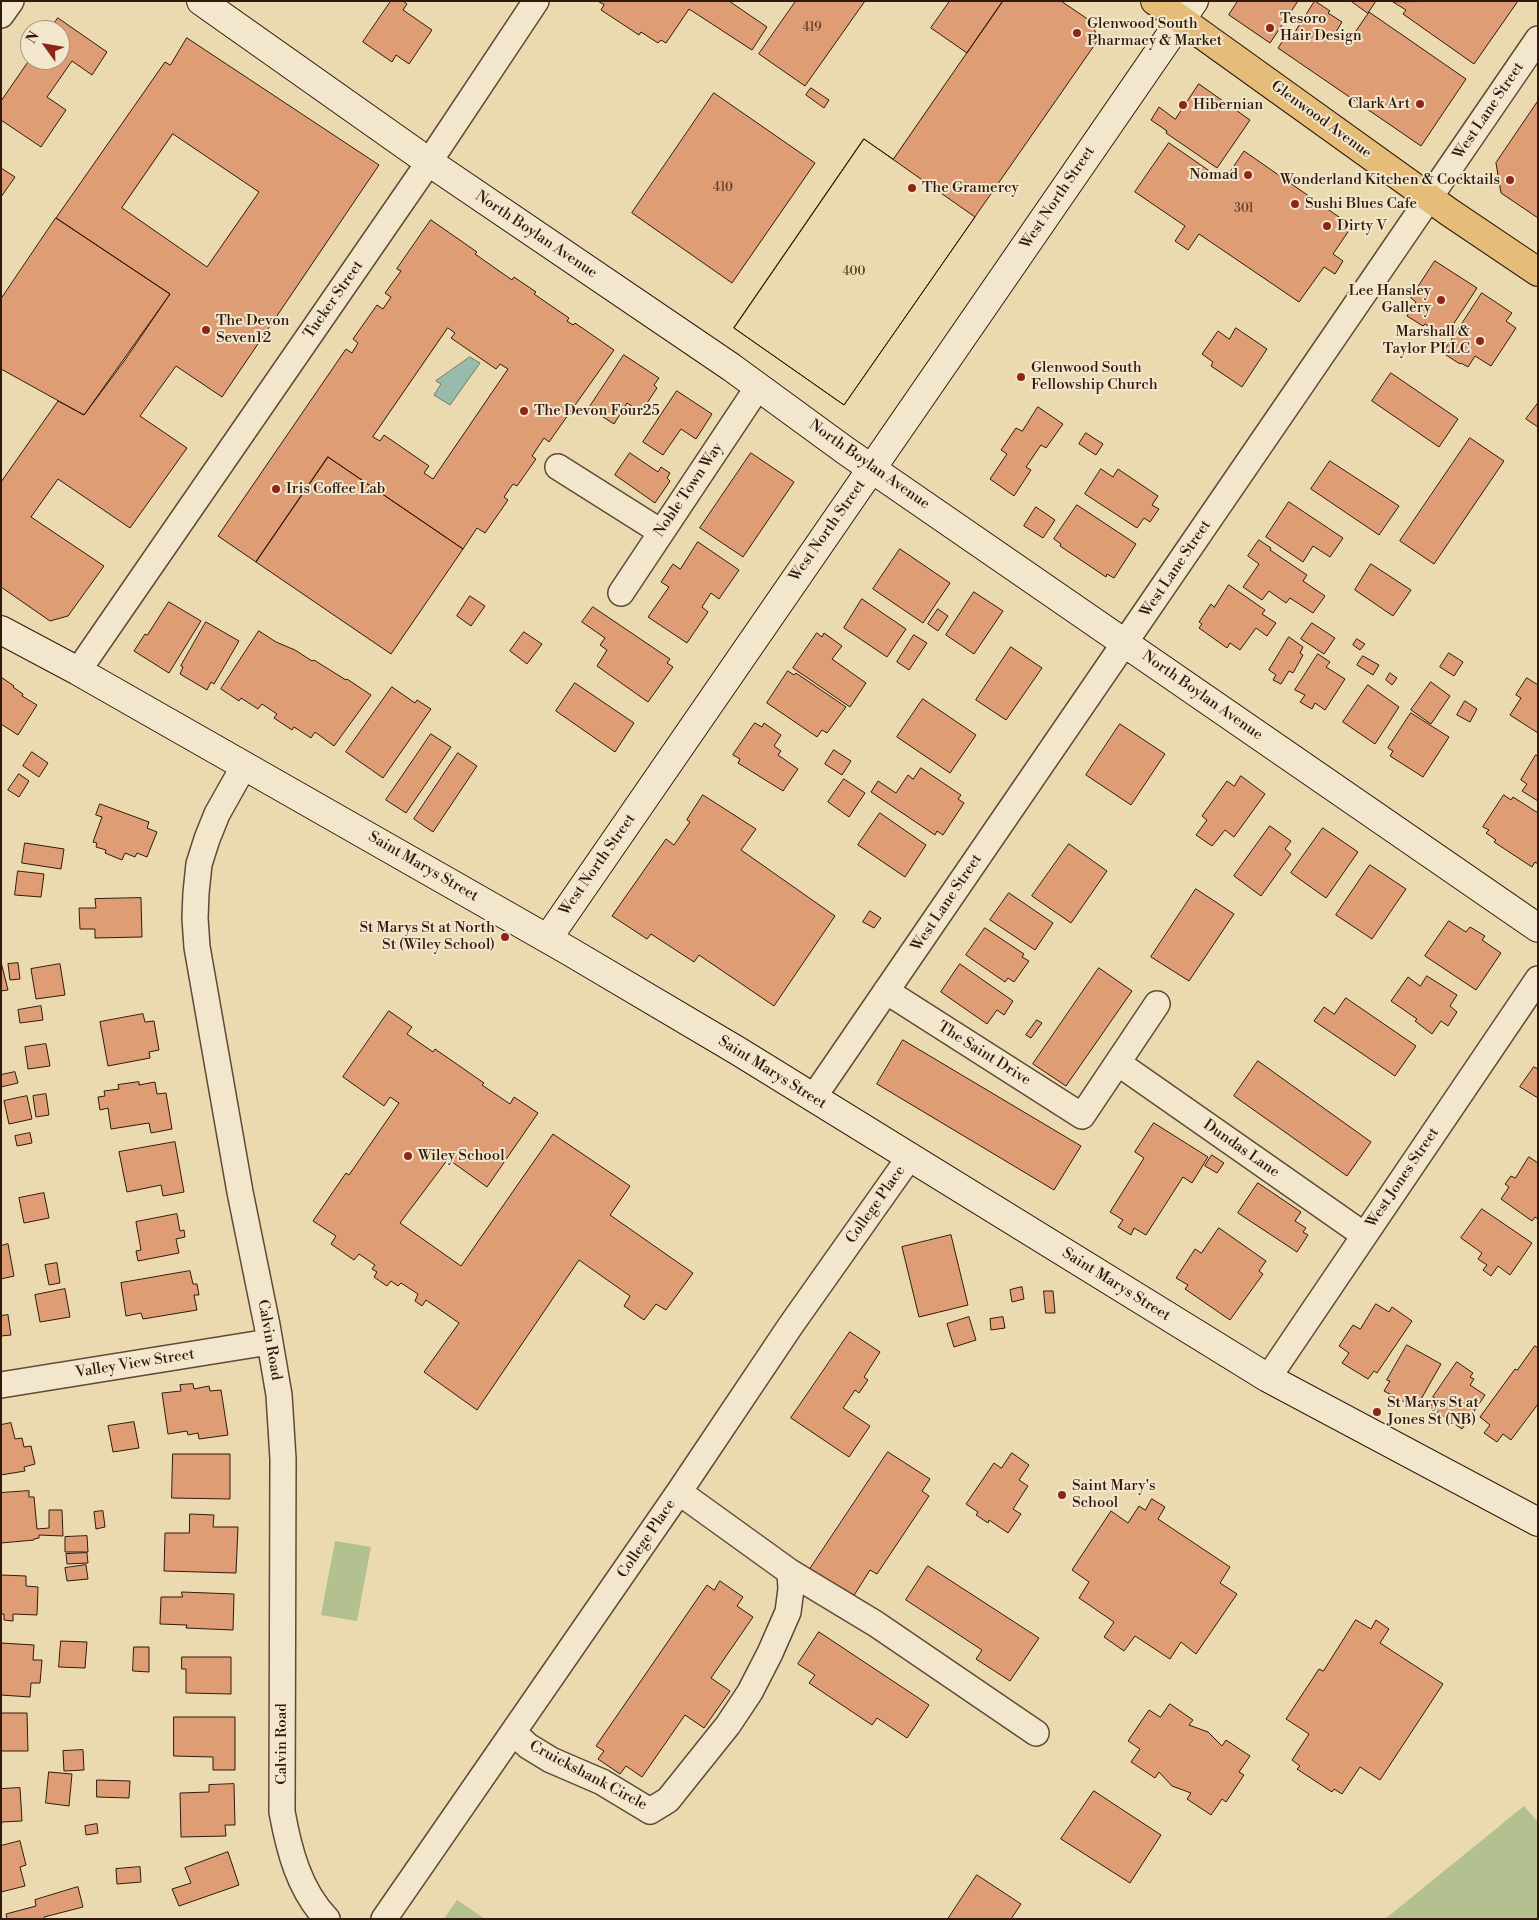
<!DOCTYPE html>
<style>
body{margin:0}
#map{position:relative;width:1539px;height:1920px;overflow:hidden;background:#ebdab0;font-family:"Libre Bodoni",serif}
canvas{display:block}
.frame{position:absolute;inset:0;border:2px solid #32190d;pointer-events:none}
.north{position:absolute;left:20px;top:20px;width:50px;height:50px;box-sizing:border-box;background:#f2e7cc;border:1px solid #a59580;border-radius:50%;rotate:302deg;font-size:14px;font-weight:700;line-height:20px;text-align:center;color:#32190d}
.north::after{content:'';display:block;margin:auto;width:18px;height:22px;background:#8f2418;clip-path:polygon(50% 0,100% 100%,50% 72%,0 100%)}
</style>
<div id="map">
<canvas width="1539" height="1920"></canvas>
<div class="frame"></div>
<div class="north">N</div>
</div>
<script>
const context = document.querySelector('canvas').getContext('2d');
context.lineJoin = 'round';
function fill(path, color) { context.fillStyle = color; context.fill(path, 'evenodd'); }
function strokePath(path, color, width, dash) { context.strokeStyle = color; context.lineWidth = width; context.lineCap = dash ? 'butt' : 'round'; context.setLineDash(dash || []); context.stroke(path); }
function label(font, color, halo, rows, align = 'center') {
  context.font = font + ' "Libre Bodoni",serif'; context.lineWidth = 4; context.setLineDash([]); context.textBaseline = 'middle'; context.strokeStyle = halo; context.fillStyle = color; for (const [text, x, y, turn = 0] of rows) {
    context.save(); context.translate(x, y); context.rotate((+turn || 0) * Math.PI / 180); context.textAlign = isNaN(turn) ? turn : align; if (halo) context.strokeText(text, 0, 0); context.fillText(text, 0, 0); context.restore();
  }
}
const green = new Path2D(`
 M335,1541L371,1547L357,1621L321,1615Z
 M1524,1806L1538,1822V1919H1385Z
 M457,1900L485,1919H444Z`);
const water = new Path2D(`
 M470,357L480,363L450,405L434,395L441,384L436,381Z`);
const building = new Path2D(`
 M391,1H403L407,4L403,10L432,30L409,64L396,55L392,62L363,42Z
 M598,1H729L767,27L752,50L689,9L666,43L661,40L658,43L641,32L639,35L601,10L604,5Z
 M796,1H865L805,86L759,54Z
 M950,1H1003L967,53L931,28Z
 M1003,1H1061L1092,22L1098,40L844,405L734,328L864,139L893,159Z
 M1238,1H1298L1270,43L1229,15Z
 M1315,1L1330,11L1328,13L1342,22L1334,35L1347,44L1369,12L1466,79L1421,146L1278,48L1286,36L1290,39Z
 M1351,1H1376L1368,13Z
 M1518,1L1474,64L1403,14L1406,10L1393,2Z
 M58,18L107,52L92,75L72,61L47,97L66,110L41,147L1,120V101L30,59L60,60V30H50Z
 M187,38L379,165L222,397L176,366L140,416L187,448L130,528L58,479L31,517L104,566L68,616L50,621L1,587V482L58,401L84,415L170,294L56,218L165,62L170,65ZM173,134L259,192L207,267L122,208Z
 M1199,84L1250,120L1217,168L1166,133L1167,131L1151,120L1159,107L1175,119Z
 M811,88L829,100L824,108L806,95Z
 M714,93L815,163L732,283L632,213Z
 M1538,101V218L1501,193L1496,163Z
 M864,139L975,217L844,405L734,328Z
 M1169,143L1224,181L1244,151L1352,226L1333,254L1343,261L1335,274L1324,267L1299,302L1199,234L1188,250L1175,241L1185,226L1135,192Z
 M1,168L15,177L1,197Z
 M56,218L170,294L125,360L84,415L1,369V299Z
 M431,220L477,252L475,254L512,280L514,277L536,292L534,294L569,318L567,321L573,325L575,323L614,350L549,442L544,438L532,456L536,459L517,486L513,484L504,497L508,500L485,533L477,528L463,549L328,457L256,562L218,536L346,349L352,353L358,343L353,339L377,305L383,309L391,297L385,293L401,271L397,269ZM448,328L455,333L451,338L496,369L500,364L508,369L433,479L424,473L429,466L384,435L380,441L373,437Z
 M1435,261L1477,288L1445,337L1425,324L1423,326L1407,316L1416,302L1411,298Z
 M1482,293L1512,313L1506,321L1516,328L1491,366L1475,356L1468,367L1461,363L1460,364L1443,353Z
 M1236,328L1267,349L1242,387L1211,366L1213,362L1202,354L1218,331L1229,339Z
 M624,355L659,378L654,385L657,388L641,412L627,403L614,424L589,408Z
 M1391,373L1458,419L1439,447L1372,401Z
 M677,391L712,414L696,439L681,429L663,455L643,442Z
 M1538,403V427L1526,419Z
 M1038,407L1063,424L1046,448L1041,445L1026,467L1031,470L1014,496L990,479L1007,454L1001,450L1016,428L1022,431Z
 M1086,433L1103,444L1096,455L1079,444Z
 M1470,438L1504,461L1434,564L1400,541Z
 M630,453L658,472L661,467L670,473L667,478L670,481L655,503L615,475Z
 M751,453L794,482L743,557L700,528Z
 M328,457L463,549L391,654L256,562Z
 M1330,461L1399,506L1379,535L1311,489Z
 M1101,469L1113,477L1118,469L1158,496L1152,505L1159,509L1150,522L1144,518L1137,528L1085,494Z
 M1289,502L1343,538L1330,557L1313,546L1303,562L1266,537Z
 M1077,505L1136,544L1114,578L1107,574L1106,577L1060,546L1061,544L1054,539Z
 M1036,507L1055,520L1043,538L1024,526Z
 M1259,540L1271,548L1270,550L1307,575L1303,581L1325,596L1313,613L1290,598L1286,603L1269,591L1262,600L1243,587L1259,564L1248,556Z
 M698,542L739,570L719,599L711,593L702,607L708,612L687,643L648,617L669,587L661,582L673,564L680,569Z
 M900,549L950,583L923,623L873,589Z
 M1371,564L1411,590L1393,616L1355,590Z
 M1229,585L1265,610L1262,614L1276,623L1267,636L1256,628L1240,650L1230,643L1227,648L1199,628L1202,624L1199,622L1211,604L1214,607Z
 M974,592L1003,611L974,654L946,635Z
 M470,596L485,606L471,626L457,616Z
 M862,599L906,629L887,657L844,628Z
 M169,602L201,621L169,673L134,651L145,634L147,635Z
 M593,607L670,659L667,663L673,667L648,702L597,666L607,650L600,645L605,638L582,622Z
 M938,609L948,616L938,631L928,624Z
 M206,622L239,641L214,684L211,682L207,690L180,674L183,667L181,666Z
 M1312,623L1335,638L1324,654L1301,639Z
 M259,631L276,642L295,650L312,661L314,660L346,680L347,679L371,695L334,746L315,732L311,738L294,727L292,730L274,718L277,714L262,704L258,709L241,698L239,701L221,689Z
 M524,632L542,644L527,664L510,651Z
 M817,633L822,637L824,633L842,646L832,659L866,683L850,707L793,668Z
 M914,635L927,643L909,670L897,662Z
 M1289,637L1303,647L1300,653L1303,655L1293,673L1289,671L1281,684L1273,680L1276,675L1269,670Z
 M1357,639L1365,644L1360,650L1353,645Z
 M1011,647L1042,668L1006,720L976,700Z
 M1449,653L1463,662L1454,676L1440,667Z
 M1318,654L1330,662L1326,667L1345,679L1325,710L1315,703L1312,709L1300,702L1305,695L1295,690Z
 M1363,656L1379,665L1373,675L1357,665Z
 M788,671L794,675L796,673L846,707L827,733L822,730L817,737L767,703Z
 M1390,673L1397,678L1392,685L1386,680Z
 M1,677L14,686L13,687L23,694L22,696L37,705L18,735L1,724Z
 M1527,678L1538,685V733L1510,715L1521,698L1516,695Z
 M1431,682L1450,696L1431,724L1411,710Z
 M575,683L634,723L615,752L556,711Z
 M1368,685L1399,707L1375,744L1343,722Z
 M392,687L415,703L417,700L431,709L383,778L346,752Z
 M923,699L976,735L950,773L897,737Z
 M1465,701L1477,709L1470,722L1457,715Z
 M1411,713L1449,737L1423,777L1390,756L1393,751L1388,748Z
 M755,723L762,727L764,723L781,735L774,746L781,751L778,755L798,769L783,791L738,763L740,759L733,755Z
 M1120,724L1165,754L1131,805L1086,775Z
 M431,734L451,747L406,813L386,800Z
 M834,750L851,761L842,775L825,764Z
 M32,752L48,763L39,777L23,766Z
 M458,753L477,766L433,832L414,819Z
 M1536,755L1538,756V801L1522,791L1527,784L1521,780Z
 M921,768L961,795L958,799L964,803L943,835L937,831L935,835L871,792L878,781L896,793L908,775L913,779Z
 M19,774L29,781L19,797L8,790Z
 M1241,776L1265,794L1234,837L1225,830L1212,846L1196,835L1207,820L1202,816L1227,781L1234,786Z
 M844,779L865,793L849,817L828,802Z
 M703,795L756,829L741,850L835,916L774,1006L699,955L694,962L651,934L647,939L612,916L666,839L674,845L690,822L687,820Z
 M1504,795L1511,800L1513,797L1538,813V864L1535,862L1532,867L1494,842L1496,840L1486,833L1489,830L1483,827Z
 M100,804L149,822L147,828L157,832L147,857L137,853L135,857L125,853L122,860L105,853L106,850L96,847L97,843L93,842L102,817L96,815Z
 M880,813L926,845L905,877L858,845Z
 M1270,826L1291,841L1285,849L1291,854L1261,896L1234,876Z
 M1323,828L1358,852L1326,898L1291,873Z
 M25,843L64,849L61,869L22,863Z
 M1069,844L1107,871L1071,923L1032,896Z
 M1370,865L1406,889L1372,939L1336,915Z
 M18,871L44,874L41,897L15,895Z
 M1196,889L1234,914L1189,981L1151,957Z
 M1009,893L1053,923L1035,950L990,920Z
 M141,898L142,937L95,938V929H80L79,908H96L95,899Z
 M870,911L881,918L874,928L863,922Z
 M1449,921L1466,932L1470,927L1485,936L1482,940L1501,953L1476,990L1425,956Z
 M985,928L1024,954L1022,957L1029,961L1014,982L1008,978L1005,982L966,955Z
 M1,962L8,990L1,991Z
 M18,963L20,979L10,980L8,964Z
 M60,964L65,995L36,999L31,969Z
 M960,964L1013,1001L1004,1015L997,1010L987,1024L941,992Z
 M1099,968L1132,991L1066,1086L1033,1064Z
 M1427,976L1457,995L1450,1006L1457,1012L1448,1026L1441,1021L1432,1034L1415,1021L1417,1019L1391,1001L1408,977L1420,986Z
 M1346,998L1416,1046L1395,1076L1314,1021L1324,1007L1334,1014Z
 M41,1006L43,1020L20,1023L18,1010Z
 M389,1011L412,1027L407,1034L433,1052L435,1049L484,1083L482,1085L510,1104L514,1097L538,1113L487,1187L448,1159L400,1223L461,1266L553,1134L630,1186L610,1215L693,1273L666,1310L656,1304L644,1320L624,1306L630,1296L579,1260L477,1410L424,1372L459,1323L426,1300L422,1306L415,1301L418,1294L401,1283L398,1286L391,1281L387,1286L374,1277L377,1272L372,1269L375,1265L359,1254L354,1260L331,1244L336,1236L313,1221L346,1173L349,1175L399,1103L390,1097L384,1106L343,1077Z
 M143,1014L145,1022L154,1021L159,1050L149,1052L150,1058L108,1066L100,1022Z
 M1037,1020L1042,1023L1031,1038L1026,1035Z
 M903,1040L1081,1146L1054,1190L877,1084Z
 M46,1044L50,1066L28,1069L25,1047Z
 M1258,1061L1371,1142L1347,1176L1234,1096Z
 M1534,1067L1538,1069V1098L1520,1087Z
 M15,1072L18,1083L1,1087V1075Z
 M139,1082V1085L155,1082L157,1094L166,1093L172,1129L151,1133L149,1123L111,1129L108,1108L100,1110L98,1097L105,1096L104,1091L119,1089L118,1085Z
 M46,1094L49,1115L36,1117L33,1096Z
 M27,1096L32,1119L9,1124L4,1101Z
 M1154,1123L1208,1157L1192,1183L1183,1177L1146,1235L1134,1228L1131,1235L1118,1227L1123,1220L1110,1212L1144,1158L1135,1152Z
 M30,1133L32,1143L17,1146L15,1136Z
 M175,1142L184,1192L163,1196L161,1185L127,1192L119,1152Z
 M1212,1155L1224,1163L1217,1173L1205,1166Z
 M1529,1157L1538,1163V1219L1535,1217L1532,1221L1501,1199L1509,1187L1505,1184L1511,1176L1515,1178Z
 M1258,1183L1301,1212L1295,1221L1306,1228L1303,1232L1308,1235L1297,1252L1238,1213Z
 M44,1193L49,1218L24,1223L19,1198Z
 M1482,1209L1532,1243L1510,1275L1498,1266L1491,1276L1483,1270L1487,1265L1478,1259L1482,1253L1461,1238Z
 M177,1214L180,1231L184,1230L185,1237L176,1239L179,1253L138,1261L136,1251L141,1250L136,1222Z
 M1219,1228L1266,1261L1259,1271L1263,1274L1230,1320L1185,1289L1188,1285L1176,1278L1195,1249L1201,1253Z
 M951,1235L968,1305L919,1317L902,1247Z
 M8,1244L14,1276L1,1279V1246Z
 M57,1263L60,1283L49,1285L45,1265Z
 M190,1271L193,1284H197L199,1295H194L197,1310L143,1319L141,1313L126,1316L121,1283Z
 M1022,1287L1024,1299L1012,1302L1010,1290Z
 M65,1289L70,1317L40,1322L35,1295Z
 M1044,1291H1053L1055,1313H1046Z
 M1376,1304L1389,1312L1392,1307L1412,1321L1377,1373L1374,1371L1368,1379L1342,1363L1349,1353L1339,1346L1353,1325L1360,1329Z
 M8,1315L11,1335L1,1336V1316Z
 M969,1317L976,1340L954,1347L947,1324Z
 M1003,1317L1005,1328L991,1330L990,1319Z
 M850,1332L880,1352L864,1377L868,1380L859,1393L855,1390L843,1408L870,1426L849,1457L791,1418Z
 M1407,1345L1441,1364L1416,1408L1384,1391L1390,1381L1387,1380Z
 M1535,1346L1538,1348V1404L1511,1440L1503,1434L1497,1442L1484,1433L1490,1425L1480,1417L1515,1369L1517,1370Z
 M1457,1362L1473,1373L1470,1377L1474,1379L1470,1385L1485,1395L1462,1429L1430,1407L1436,1399L1433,1397Z
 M193,1384L194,1389L209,1386L210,1391L221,1390L228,1435L199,1439L198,1433L188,1435L187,1431L168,1434L162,1393L181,1391L180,1385Z
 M134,1422L139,1448L113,1452L108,1426Z
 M11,1423L15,1439L22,1438L24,1447L31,1446L35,1464L24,1467L25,1471L1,1475V1425Z
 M888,1452L930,1479L922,1491L929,1496L877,1574L870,1570L853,1597L810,1569Z
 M1012,1453L1029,1465L1019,1480L1028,1486L1013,1509L1021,1514L1008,1533L989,1520L988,1523L976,1515L978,1512L966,1504L994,1463L1001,1468Z
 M173,1454H230V1499L172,1498Z
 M29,1491V1497H34L37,1529L49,1528V1510H62L63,1536L39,1535V1538L34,1539V1540L1,1543V1493Z
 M1152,1499L1165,1507L1158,1519L1230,1567L1220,1583L1237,1594L1196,1654L1181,1642L1170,1659L1135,1636L1124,1651L1104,1637L1114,1622L1079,1598L1089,1582L1072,1570L1111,1511L1128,1523L1139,1506L1145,1510Z
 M103,1511L105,1527L96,1529L94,1512Z
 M190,1514L214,1515L213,1527H238L236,1573L164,1571L165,1533H189Z
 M87,1536L88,1552H65V1537Z
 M87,1553L88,1563L67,1564L66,1554Z
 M86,1565L88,1579L67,1581L65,1568Z
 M928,1566L1039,1638L1010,1681L976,1659L982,1650L906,1600Z
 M1,1575L26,1576V1586L38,1587L37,1615L13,1614V1621L4,1620V1614H1Z
 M720,1581L743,1597L737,1606L753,1617L711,1678L730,1691L704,1728L685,1715L642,1777L626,1766L620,1774L598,1759L604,1751L596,1746L707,1585L714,1590Z
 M182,1592L234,1594L233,1630L186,1628L187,1625L160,1624L161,1597H182Z
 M1356,1620L1371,1629L1376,1620L1389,1629L1380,1643L1443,1684L1380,1780L1360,1767L1342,1794L1334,1789L1332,1792L1297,1769L1300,1766L1292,1760L1309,1734L1286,1719L1319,1669L1323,1671Z
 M819,1632L929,1705L907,1738L877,1718L872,1725L809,1683L815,1675L798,1664Z
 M61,1641L87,1642L85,1668L59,1667Z
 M1,1643L34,1645L33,1660H42L40,1683H31L30,1697L1,1695Z
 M134,1647H149V1672L133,1671Z
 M182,1657H231V1694L186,1693V1669H182Z
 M1170,1704L1193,1720L1189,1725L1208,1732L1222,1746L1226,1740L1250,1756L1239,1772L1244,1775L1226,1802L1222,1799L1211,1815L1187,1799L1191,1793L1172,1786L1159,1772L1155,1778L1131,1762L1140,1749L1128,1741L1149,1710L1160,1717Z
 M1,1713H27L28,1751H1Z
 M174,1717H235V1770H213V1757L174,1756Z
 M83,1750L84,1770L64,1771L63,1751Z
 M49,1772L72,1774L69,1806L46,1803Z
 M97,1780L130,1781L129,1798L97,1797Z
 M234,1784L235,1825H225L226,1836L181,1837L180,1793L209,1792V1785Z
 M20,1788L22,1821L2,1822L1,1827V1789Z
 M1094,1791L1161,1835L1130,1883L1061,1839Z
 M97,1824L98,1833L86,1835L85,1826Z
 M20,1841L26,1865L20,1867L25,1886L1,1892V1846Z
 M228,1852L239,1885L179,1906L172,1889L191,1883L185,1868Z
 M140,1867L141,1882L117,1884L116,1869Z
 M977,1875L1021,1904L1011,1919H948Z
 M78,1887L83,1907L44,1917L45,1919H7L6,1914L36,1906L35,1900Z`);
const street = new Path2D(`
 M1,15L11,1
 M558,467L661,532
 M621,593L758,387
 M78,671L429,162L536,1
 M244,766L217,814L207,839L199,864L196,893L195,918L197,947L240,1192L267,1325L279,1395L283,1459L282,1812C289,1850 299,1890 327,1919
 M886,991L1082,1116L1157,1004
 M1118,1063L1364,1235
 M813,1098L1538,39
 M1268,1378L1538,979
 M1,1385L269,1342
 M790,1572L876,1624L1036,1733
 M514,1733L528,1746L551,1760L602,1782L650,1811L668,1800L728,1725L750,1692L770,1653L788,1612L791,1589L790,1572L679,1492
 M384,1919L679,1492L791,1325L909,1158`);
const secondary = new Path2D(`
 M201,1L429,162L731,367L846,451L1538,928
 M1,630L78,671L569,951L738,1051L1268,1378L1538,1522
 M548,938L1194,1`);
const primary = new Path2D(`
 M1155,1L1449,212L1538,272`);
const markers = [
 [1270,28,5,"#8f2418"],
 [1077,33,5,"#8f2418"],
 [1420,104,5,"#8f2418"],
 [1183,105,5,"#8f2418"],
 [1248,175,5,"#8f2418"],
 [1510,180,5,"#8f2418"],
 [912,188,5,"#8f2418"],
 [1295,204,5,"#8f2418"],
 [1327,226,5,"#8f2418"],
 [1441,300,5,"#8f2418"],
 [206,330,5,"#8f2418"],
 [1480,341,5,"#8f2418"],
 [1021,377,5,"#8f2418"],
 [524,411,5,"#8f2418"],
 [276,489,5,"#8f2418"],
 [505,937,5,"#8f2418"],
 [408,1156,5,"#8f2418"],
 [1377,1412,5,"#8f2418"],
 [1062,1495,5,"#8f2418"]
];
const numberNames = [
 ["419",812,28],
 ["410",723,188],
 ["301",1244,209],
 ["400",854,272]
];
const poiNames = [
 ["Tesoro",1280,19],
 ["Hair Design",1280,36],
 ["Glenwood South",1087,24],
 ["Pharmacy & Market",1087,41],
 ["Clark Art",1410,104,"right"],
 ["Hibernian",1193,105],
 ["Nomad",1238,175,"right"],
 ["Wonderland Kitchen & Cocktails",1500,180,"right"],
 ["The Gramercy",922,188],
 ["Sushi Blues Cafe",1305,204],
 ["Dirty V",1337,226],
 ["Lee Hansley",1431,291,"right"],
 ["Gallery",1431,308,"right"],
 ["The Devon",216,321],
 ["Seven12",216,338],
 ["Marshall &",1470,332,"right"],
 ["Taylor PLLC",1470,349,"right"],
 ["Glenwood South",1031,368],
 ["Fellowship Church",1031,385],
 ["The Devon Four25",534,411],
 ["Iris Coffee Lab",286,489],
 ["St Marys St at North",495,928,"right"],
 ["St (Wiley School)",495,945,"right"],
 ["Wiley School",418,1156],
 ["St Marys St at",1387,1403],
 ["Jones St (NB)",1387,1420],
 ["Saint Mary's",1072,1486],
 ["School",1072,1503]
];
const streetNames = [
 ["West Lane Street",1489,111,-56],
 ["Glenwood Avenue",1321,120,36],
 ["West North Street",1058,198,-56],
 ["North Boylan Avenue",536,235,34],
 ["Tucker Street",334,300,-55],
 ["North Boylan Avenue",869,465,35],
 ["Noble Town Way",689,490,-56],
 ["West North Street",828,531,-55],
 ["West Lane Street",1176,569,-56],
 ["North Boylan Avenue",1202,696,35],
 ["West North Street",598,865,-55],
 ["Saint Marys Street",423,867,30],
 ["West Lane Street",947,903,-56],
 ["The Saint Drive",984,1054,32],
 ["Saint Marys Street",772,1073,32],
 ["Dundas Lane",1241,1149,35],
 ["West Jones Street",1403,1178,-56],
 ["College Place",876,1205,-55],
 ["Saint Marys Street",1116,1285,32],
 ["Calvin Road",269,1340,80],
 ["Valley View Street",135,1364,-9],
 ["College Place",647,1539,-56],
 ["Calvin Road",282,1744,-90],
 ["Cruickshank Circle",588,1776,28]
];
fill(green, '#b2c18f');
fill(water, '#98bbac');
strokePath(water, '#6f7a6c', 1);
fill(building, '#de9d74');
strokePath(building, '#32190d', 1);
strokePath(street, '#604936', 28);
strokePath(secondary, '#32190d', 30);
strokePath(primary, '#32190d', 30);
strokePath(street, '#f2e7cc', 25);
strokePath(secondary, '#f2e7cc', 28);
strokePath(primary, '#e6bd78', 28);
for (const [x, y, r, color] of markers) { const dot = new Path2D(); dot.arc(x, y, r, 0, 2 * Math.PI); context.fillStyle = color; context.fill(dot); strokePath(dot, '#f2e7cc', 2); }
label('12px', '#5d3a27', null, numberNames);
label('15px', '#32190d', '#f2e7cc', poiNames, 'left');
label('15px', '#32190d', '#f2e7cc', streetNames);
</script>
